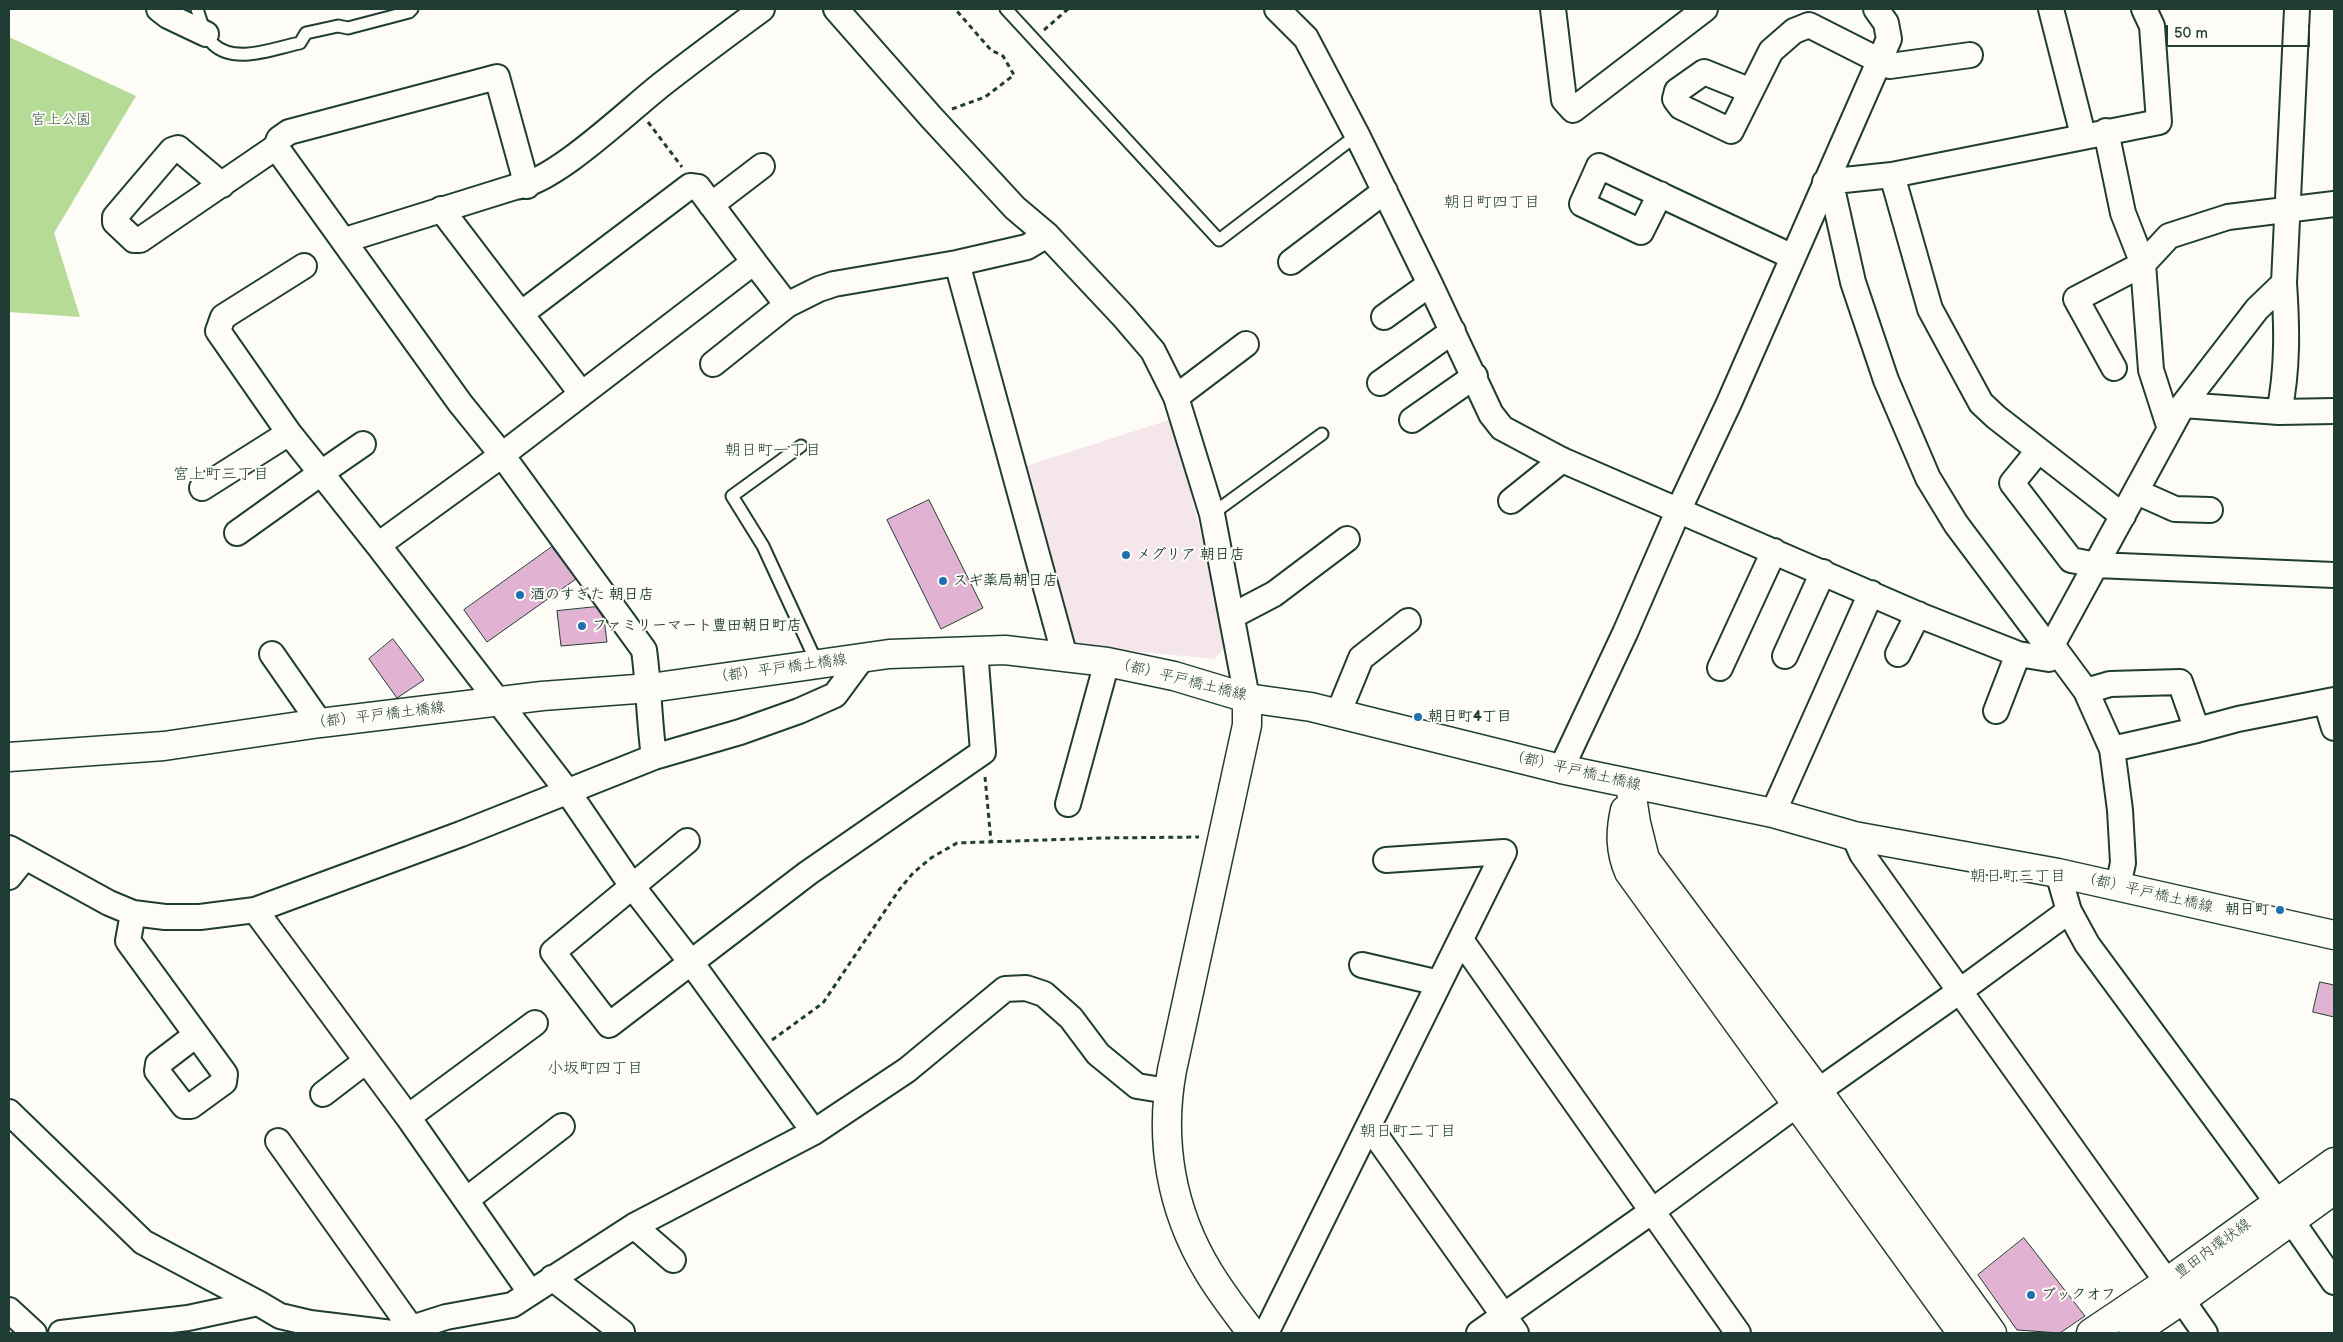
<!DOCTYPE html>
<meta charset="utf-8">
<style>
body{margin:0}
#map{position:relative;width:2343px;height:1342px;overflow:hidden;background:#fdfcf7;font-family:"Balsamiq Sans",sans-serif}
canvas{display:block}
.frame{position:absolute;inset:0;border:10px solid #1f3d34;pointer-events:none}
.scale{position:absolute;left:2166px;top:25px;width:144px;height:22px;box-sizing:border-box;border:2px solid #1f3d34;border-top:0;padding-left:6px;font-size:15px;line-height:18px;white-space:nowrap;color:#1f3d34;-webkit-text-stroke:4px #fdfcf7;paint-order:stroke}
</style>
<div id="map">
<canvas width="2343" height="1342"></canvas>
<div class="frame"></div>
<div class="scale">50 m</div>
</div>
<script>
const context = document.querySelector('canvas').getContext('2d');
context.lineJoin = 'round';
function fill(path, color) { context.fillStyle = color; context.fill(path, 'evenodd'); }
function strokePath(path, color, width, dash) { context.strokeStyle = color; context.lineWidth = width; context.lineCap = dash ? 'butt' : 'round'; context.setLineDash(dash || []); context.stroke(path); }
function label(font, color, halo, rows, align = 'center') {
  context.font = font + ' "Balsamiq Sans","Klee One",sans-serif'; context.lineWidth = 4; context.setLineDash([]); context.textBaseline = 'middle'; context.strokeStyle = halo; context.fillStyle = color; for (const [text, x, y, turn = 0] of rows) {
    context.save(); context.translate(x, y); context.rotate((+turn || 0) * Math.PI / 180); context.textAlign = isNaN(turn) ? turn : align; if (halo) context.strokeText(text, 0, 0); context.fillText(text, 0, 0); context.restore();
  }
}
const built = new Path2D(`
 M1172,419L1228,642L1215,659L1070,645L1023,467Z`);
const green = new Path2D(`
 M9,37L136,96L54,233L80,317L9,312Z`);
const building = new Path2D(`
 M929,500L983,608L941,629L887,520Z
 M552,547L576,579L487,642L464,610Z
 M596,607L604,619L607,642L561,646L557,611Z
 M393,639L424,680L397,698L369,659Z
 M2320,982L2334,985V1017L2313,1012Z
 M2024,1238L2085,1316L2060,1333L2017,1330L1978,1275Z`);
const path = new Path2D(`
 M1044,30L1068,9
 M952,109L985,97L1014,75L1003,56L991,50L955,9
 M648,122L682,167
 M985,777L991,841
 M772,1040L823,1003L899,890L913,873L931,858L957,843L1102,838L1199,837`);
const lane = new Path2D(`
 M197,9C201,20 204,36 213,44C235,65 274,48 300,43L306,33L338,26L348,28L409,12L412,9
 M1006,9L1219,240L1357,135
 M801,446L732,496L763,546L817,663
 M1212,514L1322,434`);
const street = new Path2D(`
 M159,9L168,16L206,34
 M836,9L931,117L1015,208L1047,235L1123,316L1153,351L1176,397L1212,514L1247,698
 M1277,9L1306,38L1357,135L1430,284L1491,414L1502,428L1562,460L1924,617L2018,654L2049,659L2052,645L2183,405L2257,309L2284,283
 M1553,9L1564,100L1573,110L1705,9
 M2051,9L2083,135
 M1751,91L1704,72L1677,91L1675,99L1681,107L1731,131L1771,51L1794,31L1809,25L1890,66L1970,55
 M2106,131L2123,213L2143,264L2076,299L2114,368
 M1892,175L1930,309L1981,403L1996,417L2123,516
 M1825,182L1834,197L1853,282L1886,380L1928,478L1956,524L2042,639L2052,645L2086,691L2112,749L2120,810L2123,863L2118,886
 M1825,182L1892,175L2159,122L2152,26L2144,9
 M222,185L178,148L172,150L115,217V222L134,240H140L276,147
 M527,186L497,77L289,132L279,139L276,147L460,403L502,455L644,650C649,686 649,721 654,757
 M1660,194L1641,232L1582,204L1599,166L1793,257
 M711,205L762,166
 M441,209L581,393
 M345,240L515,187C554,183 628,111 661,85C694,59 728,34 762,9
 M1291,262L1385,191
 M957,263L1065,657
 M522,313L690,186L698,187L754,262
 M1384,317L1430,284
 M713,364L787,305
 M1380,383L1453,331
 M1176,397L1246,344
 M2183,405L2279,412L2334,411
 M2279,412C2288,370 2287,326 2284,283L2297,9
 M1412,420L1475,376
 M2170,429L2151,370L2143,264L2169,236L2228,217L2334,204
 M289,433L218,331L223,317L304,266
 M2038,451L2012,483L2071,560L2096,565L2334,575
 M202,488L289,433L321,473L363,444
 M2137,492L2175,509L2210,510
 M1511,501L1562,460
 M237,533L321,473L378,545
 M1232,616L1274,594L1347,539
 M272,654L320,723
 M1898,654L1918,614
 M1785,656L1823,572
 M1720,668L1774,551
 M2086,691L2110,684L2180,682L2197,730
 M2326,702L2334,728
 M1996,711L2018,654
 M1338,714L1361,658L1408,621
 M2112,749L2197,730L2238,719L2334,700
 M1561,769L1625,633L1679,509L1729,403L1889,39L1886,23L1876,9
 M1068,804L1107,662
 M1773,813L1871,593
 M1854,836L1862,854L2167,1282
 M687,841L553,952L609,1025L808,873L983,752L975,650
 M9,848L109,903L133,913L165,917H200L255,910L461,834L654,757L740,732L799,711L835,695L863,657
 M2058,873L2069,911L2087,944L2277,1202
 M9,877L25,857
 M255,910L408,1117L530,1292
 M133,913L128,941L225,1074L224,1082L191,1106H184L157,1071L158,1064L196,1035
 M1461,940L1738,1333
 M1362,965L1439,983
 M1818,1091L1960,991L2069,911
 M323,1094L366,1061
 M9,1112L143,1242L258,1303
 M408,1117L535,1023
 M1369,1126L1516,1333
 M814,1132L690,961L632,886L568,792L378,545L502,455L754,262L787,305L819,289L834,284L957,263L1027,247L1047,235
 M278,1141L411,1328
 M466,1200L562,1126
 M2291,1220L2334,1282
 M634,1226L673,1260
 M552,1278L622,1332
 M2182,1300L2205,1333
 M9,1310L34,1333
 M61,1333L188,1318L258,1303L280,1316L310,1323L392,1333
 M396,1333L446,1317L512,1305L634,1226L814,1132L907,1070L1005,989L1026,988L1044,994L1071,1018L1098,1054L1137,1086L1168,1091
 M1266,1333L1504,852L1386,860
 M1479,1333L1651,1212L1796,1105`);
const secondary = new Path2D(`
 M1247,698V725L1172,1070C1159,1140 1171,1210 1208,1271C1221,1293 1237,1313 1252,1333
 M9,757L164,746L320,723L542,696L650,688L889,654L1005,650L1107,662L1174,676L1247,698L1311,707L1561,769L1773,813L1854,836L2058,873L2334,935
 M1630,784L1636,823L1645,859L1818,1091L1992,1333
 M1625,810C1620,832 1620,851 1629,872L1962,1333
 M2091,1333L2167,1282L2334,1162
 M2133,1333L2182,1300L2334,1190`);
const markers = [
 [1126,555,5,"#1f6fb2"],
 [943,581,5,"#1f6fb2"],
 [520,595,5,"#1f6fb2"],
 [582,626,5,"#1f6fb2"],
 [1418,717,5,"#1f6fb2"],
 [2280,910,5,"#1f6fb2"],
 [2031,1295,5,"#1f6fb2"]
];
const parkNames = [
 ["宮上公園",61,120]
];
const poiNames = [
 ["メグリア 朝日店",1136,555],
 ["スギ薬局朝日店",953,581],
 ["酒のすぎた 朝日店",530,595],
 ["ファミリーマート豊田朝日町店",592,626],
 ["朝日町4丁目",1428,717],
 ["朝日町",2270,910,"right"],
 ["ブックオフ",2041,1295]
];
const streetNames = [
 ["（都）平戸橋土橋線",780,669,-8],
 ["（都）平戸橋土橋線",1181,680,14],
 ["（都）平戸橋土橋線",378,716,-7],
 ["（都）平戸橋土橋線",1575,771,13],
 ["（都）平戸橋土橋線",2147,893,13],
 ["豊田内環状線",2213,1249,-36]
];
const neighbourhoodNames = [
 ["朝日町四丁目",1492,203],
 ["朝日町一丁目",773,451],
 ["宮上町三丁目",221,475],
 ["朝日町三丁目",2018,877],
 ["小坂町四丁目",595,1069],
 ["朝日町二丁目",1408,1132]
];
fill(built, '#f5e6ec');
fill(green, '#b5db96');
fill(building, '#e2b2d3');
strokePath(building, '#1f3d34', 1);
strokePath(lane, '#1f3d34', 15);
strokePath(street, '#1f3d34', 28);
strokePath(secondary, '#1f3d34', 31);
strokePath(path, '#1f3d34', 3, [5, 4]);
strokePath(lane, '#fdfcf7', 11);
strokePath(street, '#fdfcf7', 24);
strokePath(secondary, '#fdfcf7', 28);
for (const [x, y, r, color] of markers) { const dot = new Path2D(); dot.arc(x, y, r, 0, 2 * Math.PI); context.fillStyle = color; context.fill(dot); strokePath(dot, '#fdfcf7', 2); }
label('15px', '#3d5d48', '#fdfcf7', parkNames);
label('bold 15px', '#1f3d34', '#fdfcf7', poiNames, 'left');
label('15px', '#1f3d34', '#fdfcf7', streetNames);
label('16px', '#1f3d34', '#fdfcf7', neighbourhoodNames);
</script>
